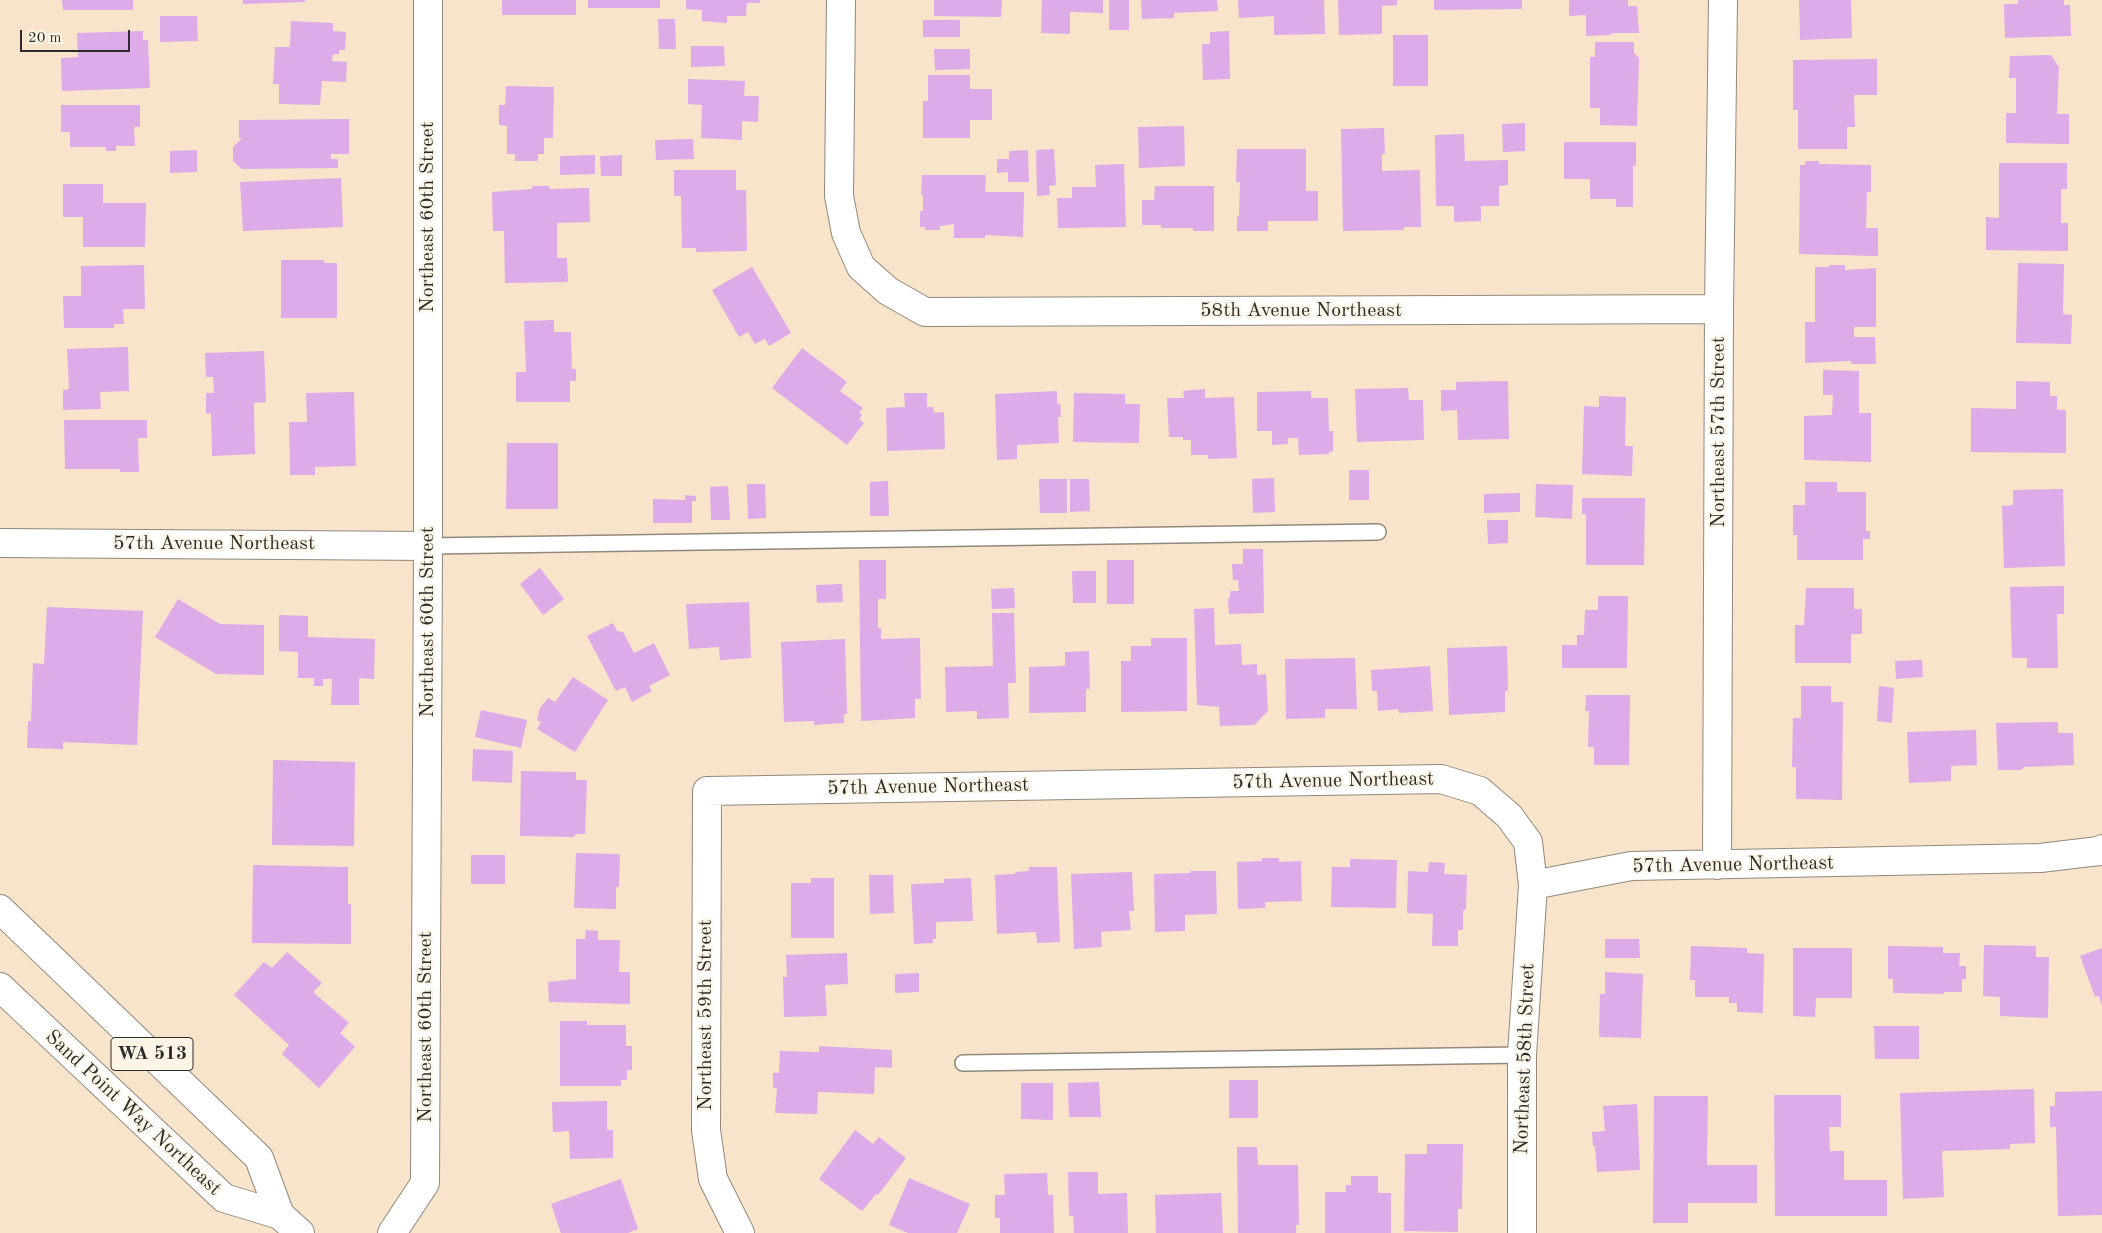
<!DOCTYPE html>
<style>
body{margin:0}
#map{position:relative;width:2102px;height:1233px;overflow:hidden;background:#f7e4cb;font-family:"Old Standard TT",serif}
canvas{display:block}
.scale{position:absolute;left:20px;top:30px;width:110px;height:22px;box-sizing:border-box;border:2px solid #2b2b2b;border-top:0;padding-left:6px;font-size:15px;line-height:18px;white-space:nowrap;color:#2b2b2b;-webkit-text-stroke:4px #fcf5e5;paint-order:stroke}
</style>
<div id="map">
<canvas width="2102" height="1233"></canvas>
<div class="scale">20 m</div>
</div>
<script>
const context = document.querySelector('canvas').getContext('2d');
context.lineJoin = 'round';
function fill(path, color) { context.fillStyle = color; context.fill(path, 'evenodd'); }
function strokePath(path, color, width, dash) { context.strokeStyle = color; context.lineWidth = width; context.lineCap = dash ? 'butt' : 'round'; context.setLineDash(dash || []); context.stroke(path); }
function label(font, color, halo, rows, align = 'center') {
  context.font = font + ' "Old Standard TT",serif'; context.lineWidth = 4; context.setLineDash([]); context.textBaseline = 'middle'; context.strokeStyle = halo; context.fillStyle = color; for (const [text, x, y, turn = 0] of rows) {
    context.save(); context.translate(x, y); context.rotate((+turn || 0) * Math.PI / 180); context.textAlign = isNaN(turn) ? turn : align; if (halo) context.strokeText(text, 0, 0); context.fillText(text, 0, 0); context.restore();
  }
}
const building = new Path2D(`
 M62,0H133V10H63Z
 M243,0H305V2L243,4Z
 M502,0H576V15H502Z
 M588,0H660V8H588Z
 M686,0H760V3H747L746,16H727V23L702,21V10L686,9Z
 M934,0H1002L1001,17L934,16Z
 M1042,0H1103V13L1070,12V34L1041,33Z
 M1109,0H1129V30H1109Z
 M1141,0H1217L1218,11L1174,13V18L1142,19Z
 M1238,0H1324L1325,34L1274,35V16L1239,18Z
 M1338,0H1397V5L1382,6V34L1339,35Z
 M1434,0H1522V9L1434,10Z
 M1569,0H1628V6H1637L1639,33H1611V35L1586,36V15L1569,16Z
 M1799,0H1851L1852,38L1800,40Z
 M2018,0H2064V5H2070L2071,36L2005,38L2004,4H2018Z
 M160,16H197L198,41L160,42Z
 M658,19H675L676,49H659Z
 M923,20H960V37H923Z
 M291,21L333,23V31L346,32L345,50H339V54H333L332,61L347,62L346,82L322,81L320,105L279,104V84H273L275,47H290Z
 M143,31V40H148L150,88L62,91L61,58L78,57L77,33Z
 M1229,31L1230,79L1203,80L1202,44H1210V32Z
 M1393,35H1428V86H1393Z
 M1595,42H1634V53L1639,58L1637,126L1600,125V108H1590V57H1595Z
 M691,46H724L725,66L691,67Z
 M934,49H970V69L935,70Z
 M2051,55L2059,67L2057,114H2069V144L2006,143V113H2016V78H2009L2010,56Z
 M1877,59V95H1854L1855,127H1847V149H1798V110H1793V60Z
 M928,75H970V89H992V120H970V138H923V101H928Z
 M688,79L745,81L744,96H759L758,122L742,121V140L701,138L702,105L688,104Z
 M506,86L554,87L553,138H544V154H538V161H515V154H507V126L499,125V105H505Z
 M61,105H140V127H134L135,146H116V151H106V147H70V132H61Z
 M349,119V154H331V159H338V168L242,169L233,161V147L242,138H239V120Z
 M1525,123V151L1503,152L1502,124Z
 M1184,126L1185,166L1139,168L1138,127Z
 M1384,128L1385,154H1382V171L1420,170L1421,227H1404V230L1343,231L1341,129Z
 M1464,134L1465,161L1508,160V185L1499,186V206H1481V221L1454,222V206H1436L1435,135Z
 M693,139L694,159L656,160L655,140Z
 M1564,142H1636V166H1633V207H1616V199H1590V179H1564Z
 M1054,149L1056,185L1049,186L1050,195L1037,196L1036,150Z
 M1237,149H1306V191H1318V221H1268V231H1237V216H1239L1240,182H1236Z
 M197,150V172L170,173V151Z
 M1028,150L1029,182H1008V172L997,173V159H1009V151Z
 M595,155V174L560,175V156Z
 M622,155V176H601L600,156Z
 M1806,161H1819V164L1871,165V192H1867L1866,228H1878V256L1799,254L1800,165H1805Z
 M1999,163H2067V189H2061V223H2068V251L1986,250V217L1999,218Z
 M1124,164L1126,227L1058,228L1057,198H1072V187H1096L1095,165Z
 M674,170H736V190H746L747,251L696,252V248H682L681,196H674Z
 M922,175H986L985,192H1024L1023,237L985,235V238H954V224L940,226V230H925V227H920V211H923V195H921Z
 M341,178L343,227L243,231L240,182Z
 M63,184H103V203H146L145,247H83V217H63Z
 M532,186H549V189L589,188L590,222L557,223V258H567L568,282L505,283L504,231H493L492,192L532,189Z
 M1155,186H1214V231H1193V228H1161V225H1142V200H1154Z
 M281,260H323L325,263H337V318H281Z
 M2018,263L2064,264L2063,314L2072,315L2071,344L2016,343Z
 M144,265L145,309H123L124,324H114V328H64L63,296H81V266Z
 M1829,265H1845V270L1876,268V327H1854V337H1875L1876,364H1851V361L1805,363V322H1815V267H1829Z
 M752,267L791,333L769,346L765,339L755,344L748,332L739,337L712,290Z
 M554,320V332H571L572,369H576V381H570V402H516V372H526L524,321Z
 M128,347L129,391L100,392L101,409L63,410V390L69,389L67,349Z
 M802,348L847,382L840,391L863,408L859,413L862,415L859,419L864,423L847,445L772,388Z
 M264,351L266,402L254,403L255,454L212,456L211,413L206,414V393H214L213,377H206L205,353Z
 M1823,370L1859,371V413H1871V462L1804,460V416L1832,415L1833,395H1823Z
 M1508,381L1509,439L1458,440L1457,410L1441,411V390H1456V382Z
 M2016,381L2050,382V396H2057V410H2066V453L1971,452V408L2016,409Z
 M1408,388L1409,400H1423L1424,440L1357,442L1355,389Z
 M1205,389V398L1234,397L1237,458L1208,459V455H1191V440H1183V437H1169L1167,398H1184L1183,391Z
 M1057,391V404L1060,403L1061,417H1058L1059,443L1017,445V459L997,460L995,394Z
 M1311,391V398H1328L1329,431H1333V451L1329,452V454L1299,455L1298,438H1288V444L1272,445V431H1257V392Z
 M354,392L356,466L315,467V475H290L289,422H307L306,393Z
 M904,393H927V407H933L934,413L944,412L945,449L887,451L886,408L905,407Z
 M1074,393L1125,394V404H1140L1139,443L1073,442Z
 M1599,396L1626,397L1625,446H1633L1632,476L1582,474L1584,406L1599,407Z
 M64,420H147V438H138L139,472H120V469H65Z
 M507,443H558V509H506Z
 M1349,470H1369V500H1349Z
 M1274,478L1275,512L1253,513L1252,479Z
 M1039,479H1067V513H1040Z
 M1070,479H1089L1090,511L1070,512Z
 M888,481L889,516H870V482Z
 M1805,482H1837V492H1866V531H1870V539H1863V560H1797V535H1793V505H1805Z
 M747,484H765L766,518L748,519Z
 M1536,484L1573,485L1572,519L1535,517Z
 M728,486L730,520H711L710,487Z
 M2063,489L2065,566L2004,568L2002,506L2013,505V490Z
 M1520,493V512L1484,513V494Z
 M685,495L696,496V501H692V523H653V499L685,500Z
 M1582,498H1645L1644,565H1586V514H1582Z
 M1487,520H1508V543L1488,544Z
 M1243,549H1263L1264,613L1229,614L1228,598H1230V591H1239L1238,580H1233L1232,564H1243Z
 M859,560H886V599H878V628H881V639L920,638L921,699H915V718L861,721Z
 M1107,560H1134V604H1107Z
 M540,568L564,599L543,615L520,584Z
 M1072,571H1096V603H1073Z
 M842,584L843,602L817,603L816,585Z
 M2064,586V614H2057L2058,668H2027V658H2012L2010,587Z
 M1014,588L1015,608L992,609L991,589Z
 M1806,588H1854V609H1862V634H1851V663H1795V625H1804Z
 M1598,596H1628L1627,668H1562V645H1577V635H1584L1585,610H1598Z
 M178,599L220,624L264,625V675L216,674L155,637Z
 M749,602L751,658L720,660L719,647L689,649L686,604Z
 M47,607L143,611L137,745L63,742V749L27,748L28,721H31L33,663L44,664Z
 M1214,608L1215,645L1241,644L1242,665L1257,664V675L1266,674L1268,711L1254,725L1220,726L1219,707L1197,705L1194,609Z
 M992,613H1014L1016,683H1008L1009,718L977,719V711L946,712L945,667L993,666Z
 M279,615L308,616V637L375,639L374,679L359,678V705H331L332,679H323V686H314V678H298V652L279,651Z
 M613,623L617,631L623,632L634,653L654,643L670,675L649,686L652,691L632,702L625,687L616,691L587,636Z
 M1151,638H1187V711L1121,712V661H1131V646H1151Z
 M845,639L847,714H844V723L814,725V721L784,722L781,642Z
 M1507,646L1508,691H1505V712L1449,715L1447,648Z
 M1089,651L1090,689H1086V712L1029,713V667L1065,666V652Z
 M1355,658L1357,709H1325V718L1286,719L1285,659Z
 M1922,660L1923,677L1896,679L1895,661Z
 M1430,666L1433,711L1399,713L1398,709L1378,711L1377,691H1372L1371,670Z
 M573,677L608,700L575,752L537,729L541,722L537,720L540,708L548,698L555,702Z
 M1801,686H1831V702H1843L1842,800L1796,799V767H1792L1793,718H1801Z
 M1879,686L1894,688L1892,723L1877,721Z
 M1586,695H1630L1629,765H1594V747H1588L1589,711H1585Z
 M481,710L527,720L521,748L475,737Z
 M2058,722V733H2073L2074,765L2024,767L2021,770H1998L1996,723Z
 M1976,730L1977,765L1951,766V781L1909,783L1907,732Z
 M473,749L513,751L512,783L472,781Z
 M273,760L355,762L354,846L272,845Z
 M521,771L576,772V780H587L585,834H575L574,837L520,836Z
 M576,853L620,854L619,887H616V909L574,908Z
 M471,855H505V884H471Z
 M1262,858H1279V862L1301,861L1302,901L1265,902V908L1238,909L1237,862L1262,861Z
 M1350,859L1397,860L1396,908L1331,907L1332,867H1350Z
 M1429,862L1445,863L1444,874L1467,875L1466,909L1463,911V930H1458V946H1432L1433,914L1407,913L1408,871L1428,872Z
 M253,865L348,867V904H351V944L252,943Z
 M1029,867H1057L1060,942L1037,943L1036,932L997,934L995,875L1015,874V872L1029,871Z
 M1190,871H1216L1217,914L1185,915V931L1155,932L1154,874L1190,873Z
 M1132,872L1134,911H1129L1131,930L1101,932L1102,947L1074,949L1071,874Z
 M869,875H893L894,913L870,914Z
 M811,878H834V938H791V883H811Z
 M971,878L973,921L936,922V939H933V943L914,944L911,884L944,883V879Z
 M586,930L598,931V940H620L619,972H630V1004L549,1002L548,982L576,979V939H585Z
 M1605,939H1639L1640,958H1605Z
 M1984,945L2036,946V957H2049L2048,1018L2000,1016V997L1983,996Z
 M1691,946L1747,948V953L1764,954L1763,1013L1737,1012V1003H1729V997H1695V980H1690Z
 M1888,946L1943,947V953H1960L1959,966H1966V979H1962V992H1944V994L1893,993V979H1888Z
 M1793,948H1852V998H1816L1815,1017L1793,1016Z
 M2102,948V1006L2099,996L2095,997L2080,956Z
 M287,952L322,983L313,992L349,1023L340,1033L355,1047L319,1088L282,1054L289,1045L234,995L264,962L272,968Z
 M847,953L848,984L825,985L827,1016L784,1017L783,977H787L786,955Z
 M1605,972L1643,974L1641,1038L1599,1037L1600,994H1605Z
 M919,973V992L895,993V974Z
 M560,1021H587V1025H626V1046H632V1070H627V1080H621V1086H560Z
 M1874,1026H1919V1059H1875Z
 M819,1046L892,1050V1068L875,1067L874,1094L818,1092L817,1114L775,1113L777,1088H773V1073H779L780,1051L819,1052Z
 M1229,1080H1258V1118H1229Z
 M1099,1082L1101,1117H1069L1068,1083Z
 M1021,1083H1053V1120L1021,1119Z
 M2034,1089L2035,1143L2010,1144V1149L1942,1151L1944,1197L1903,1199L1900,1093Z
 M2102,1091V1215L2058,1216L2056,1127H2050V1106H2055V1092Z
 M1774,1095H1841V1127H1829L1830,1151H1844V1180H1887V1216H1775Z
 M1654,1096H1708L1707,1165H1757V1203H1688V1223H1653Z
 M607,1101V1130H613V1158L570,1159L569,1131L553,1132L552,1102Z
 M1637,1104L1640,1170L1597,1172L1595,1146H1593L1592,1132L1605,1131L1603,1106Z
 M855,1130L873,1144L879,1137L906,1158L878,1195L876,1194L862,1211L819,1179Z
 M1427,1144H1463L1462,1209H1458V1232L1404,1231L1405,1154H1427Z
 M1237,1147H1257L1258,1165H1298L1299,1225H1296V1233H1238Z
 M1068,1172H1098V1194L1127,1193L1128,1233H1074L1073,1216H1069Z
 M1047,1173L1048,1195H1053L1054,1233H1000V1218H995V1195H1005L1004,1174Z
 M1351,1176H1378V1193H1391V1233H1325V1192H1346V1185H1351Z
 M909,1178L970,1204L957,1233H908L889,1225Z
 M621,1179L638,1229L628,1233H561L551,1204Z
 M1221,1193L1223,1233H1156L1155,1195Z`);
const service = new Path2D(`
 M428,546L1378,532
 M963,1063L1522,1055`);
const minor = new Path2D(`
 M841,0L839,196L846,233L861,267L888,291L925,312L1719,309
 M0,543L428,546
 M1717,865L1719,309L1723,0
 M1533,885L1631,866L2040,858L2099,851L2102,849
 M392,1233L425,1183L428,546V0
 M740,1233L713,1179L706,1130L707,791L1441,779L1480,791L1509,816L1528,842L1533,885L1522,1055V1233`);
const primary = new Path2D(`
 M0,909L259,1158L280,1215
 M0,987L224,1198L280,1215L300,1233`);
const shields = [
 [152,1054,82]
];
const shieldNames = [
 ["WA 513",152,1054]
];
const streetNames = [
 ["Northeast 60th Street",428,217,-90],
 ["58th Avenue Northeast",1301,311],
 ["Northeast 57th Street",1719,432,-90],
 ["57th Avenue Northeast",214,544],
 ["Northeast 60th Street",428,622,-90],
 ["57th Avenue Northeast",1333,781,-1],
 ["57th Avenue Northeast",928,787,-1],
 ["57th Avenue Northeast",1733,865,-1],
 ["Northeast 59th Street",706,1015,-90],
 ["Northeast 60th Street",426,1027,-90],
 ["Northeast 58th Street",1525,1059,-88],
 ["Sand Point Way Northeast",133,1113,43]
];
fill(building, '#ddabe7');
strokePath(service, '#91887b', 18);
strokePath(minor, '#91887b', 30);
strokePath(primary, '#91887b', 30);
strokePath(service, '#fff', 15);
strokePath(minor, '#fff', 28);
strokePath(primary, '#fff', 28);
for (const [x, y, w] of shields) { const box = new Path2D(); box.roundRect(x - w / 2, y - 16.5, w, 33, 4); context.fillStyle = '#fcf5e5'; context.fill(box); strokePath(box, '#2b2b2b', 1); }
label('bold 19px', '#2b2b2b', null, shieldNames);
label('20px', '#2b2b2b', '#fcf5e5', streetNames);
</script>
